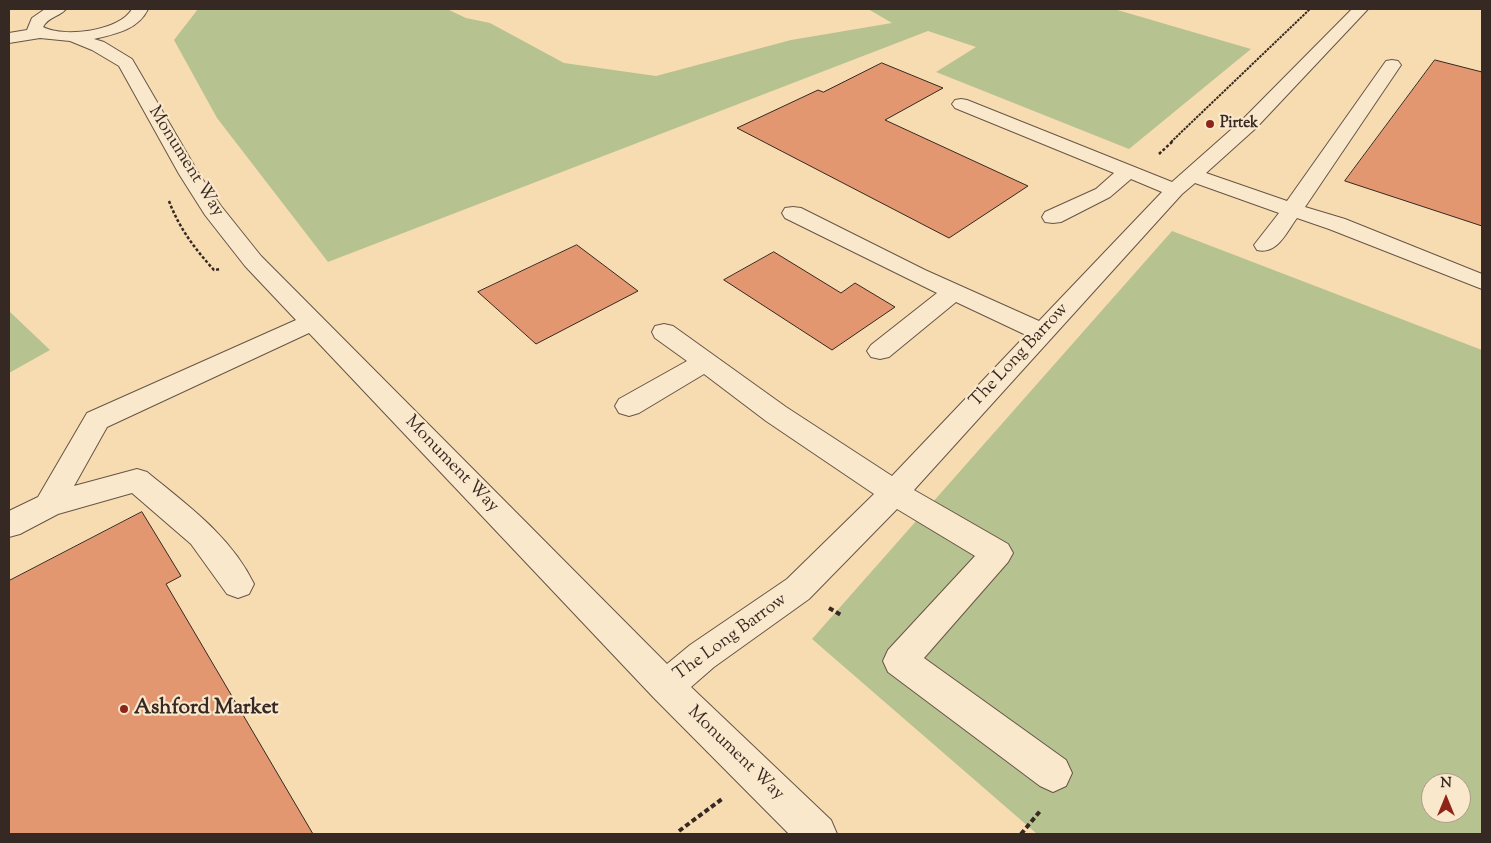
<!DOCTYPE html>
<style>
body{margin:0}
#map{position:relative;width:1491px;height:843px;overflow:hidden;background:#f8dcb1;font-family:"Sorts Mill Goudy",serif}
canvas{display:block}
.frame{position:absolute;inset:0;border:10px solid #362822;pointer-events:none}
.north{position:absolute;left:1421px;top:773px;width:50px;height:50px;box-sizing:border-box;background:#fae8cc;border:1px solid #ac9b88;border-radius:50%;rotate:0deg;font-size:14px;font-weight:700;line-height:20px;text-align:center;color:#362822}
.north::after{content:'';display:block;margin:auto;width:18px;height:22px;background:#8f2418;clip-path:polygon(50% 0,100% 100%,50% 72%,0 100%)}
</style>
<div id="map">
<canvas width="1491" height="843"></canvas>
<div class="frame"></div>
<div class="north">N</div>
</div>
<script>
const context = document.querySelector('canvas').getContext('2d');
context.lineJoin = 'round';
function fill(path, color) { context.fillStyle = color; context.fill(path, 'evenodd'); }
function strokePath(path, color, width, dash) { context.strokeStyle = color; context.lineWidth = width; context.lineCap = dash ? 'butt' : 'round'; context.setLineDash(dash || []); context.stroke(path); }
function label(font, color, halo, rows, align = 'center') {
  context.font = font + ' "Sorts Mill Goudy",serif'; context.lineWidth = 4.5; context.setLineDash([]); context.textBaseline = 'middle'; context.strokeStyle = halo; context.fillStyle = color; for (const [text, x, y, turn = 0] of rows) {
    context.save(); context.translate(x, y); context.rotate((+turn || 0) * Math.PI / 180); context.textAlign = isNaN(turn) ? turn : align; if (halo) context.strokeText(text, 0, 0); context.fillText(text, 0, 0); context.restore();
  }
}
const green = new Path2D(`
 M198,9H447L466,18L490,23L564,63L656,76L791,40L892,23L868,9H1114L1251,49L1129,149L936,72L976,47L928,31L328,262L217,118L174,40Z
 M1172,231L1482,350V834H1037L812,639ZM1431,783H1461V813H1431Z
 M9,311L50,350L9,373Z`);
const building = new Path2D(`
 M1435,60L1482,72V226L1345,181Z
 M882,63L943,88L885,120L1028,186L949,238L737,128L818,90L823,92Z
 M577,245L638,291L536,344L478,292Z
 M774,252L841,293L855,283L895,307L832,350L724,280Z
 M142,512L181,576L166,584L313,834H9V581Z`);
const pathFar2 = new Path2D(`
 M1171,142L1310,9`);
const pathFar1 = new Path2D(`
 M1159,154L1173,141
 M169,201C179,228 195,249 214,270L221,269`);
const path = new Path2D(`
 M829,608L841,615
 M679,831L722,799
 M1021,834L1041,810`);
const minor = new Path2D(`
 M45,9H66C59,17 48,17 43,27C64,38 120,31 132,9H148C138,30 115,34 94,39L104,42L132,59L199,174L221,206L261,256L667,664L690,645L787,579L874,494L766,421L704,374L639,413L629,416L619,413L615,406L619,399L687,361L655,338L652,332L655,326L664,324L673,326L786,407L892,476L1026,335L956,302L889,357L880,359L871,357L867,351L871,345L937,293L785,218L782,213L785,208L793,207L801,208L925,270L1039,321L1162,192L1131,179L1110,197L1061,222L1053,223L1045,222L1042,217L1045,212L1096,189L1114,173L955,108L952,104L955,100L961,99L967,100L1172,182L1242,120L1352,9H1368L1256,128L1206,173L1287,201L1386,61L1392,60L1398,61L1401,65L1305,207L1345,219L1482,274V289L1329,229L1297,218C1286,233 1277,255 1257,250L1254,245L1279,213L1195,183L1182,194L914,490L1008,544L1013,553L1008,562L924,658L1066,760L1072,773L1066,786L1053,792L1040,786L888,672L883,661L888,650L975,556L897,509L809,599L714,667L691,687L831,820L837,834H789L654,698L309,333L107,427L74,486L137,469L147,472C187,505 231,536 254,584L249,594L238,598L227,594L191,544L132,493L58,514L20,534L9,537V511L38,497L87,413L296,320L245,266L205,215L179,174L119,66L92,50L70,41L40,38L9,43V33L27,30L32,18Z`);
const markers = [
 [1210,124,5,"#8f2418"],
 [124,709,5,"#8f2418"]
];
const farPoinames = [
 ["Pirtek",1220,124]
];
const streetNames = [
 ["Monument Way",185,162,58],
 ["The Long Barrow",1020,356,-47],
 ["Monument Way",451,465,46],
 ["The Long Barrow",731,638,-36],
 ["Monument Way",735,754,44]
];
const nearPoinames = [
 ["Ashford Market",134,709]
];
fill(green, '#b7c291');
fill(building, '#e29771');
strokePath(building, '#362822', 1);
strokePath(minor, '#665546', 2);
strokePath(pathFar2, '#362822', 2, [2.5, 1]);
strokePath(pathFar1, '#362822', 2.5, [3, 2]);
strokePath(path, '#362822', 4, [5, 3]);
fill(minor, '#fae8cc');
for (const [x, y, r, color] of markers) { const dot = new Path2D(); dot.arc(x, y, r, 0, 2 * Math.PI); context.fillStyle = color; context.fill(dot); strokePath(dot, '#fae8cc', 2); }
label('bold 15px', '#362822', '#fae8cc', farPoinames, 'left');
label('18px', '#362822', '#fae8cc', streetNames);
label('bold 21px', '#362822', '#fae8cc', nearPoinames, 'left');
</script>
